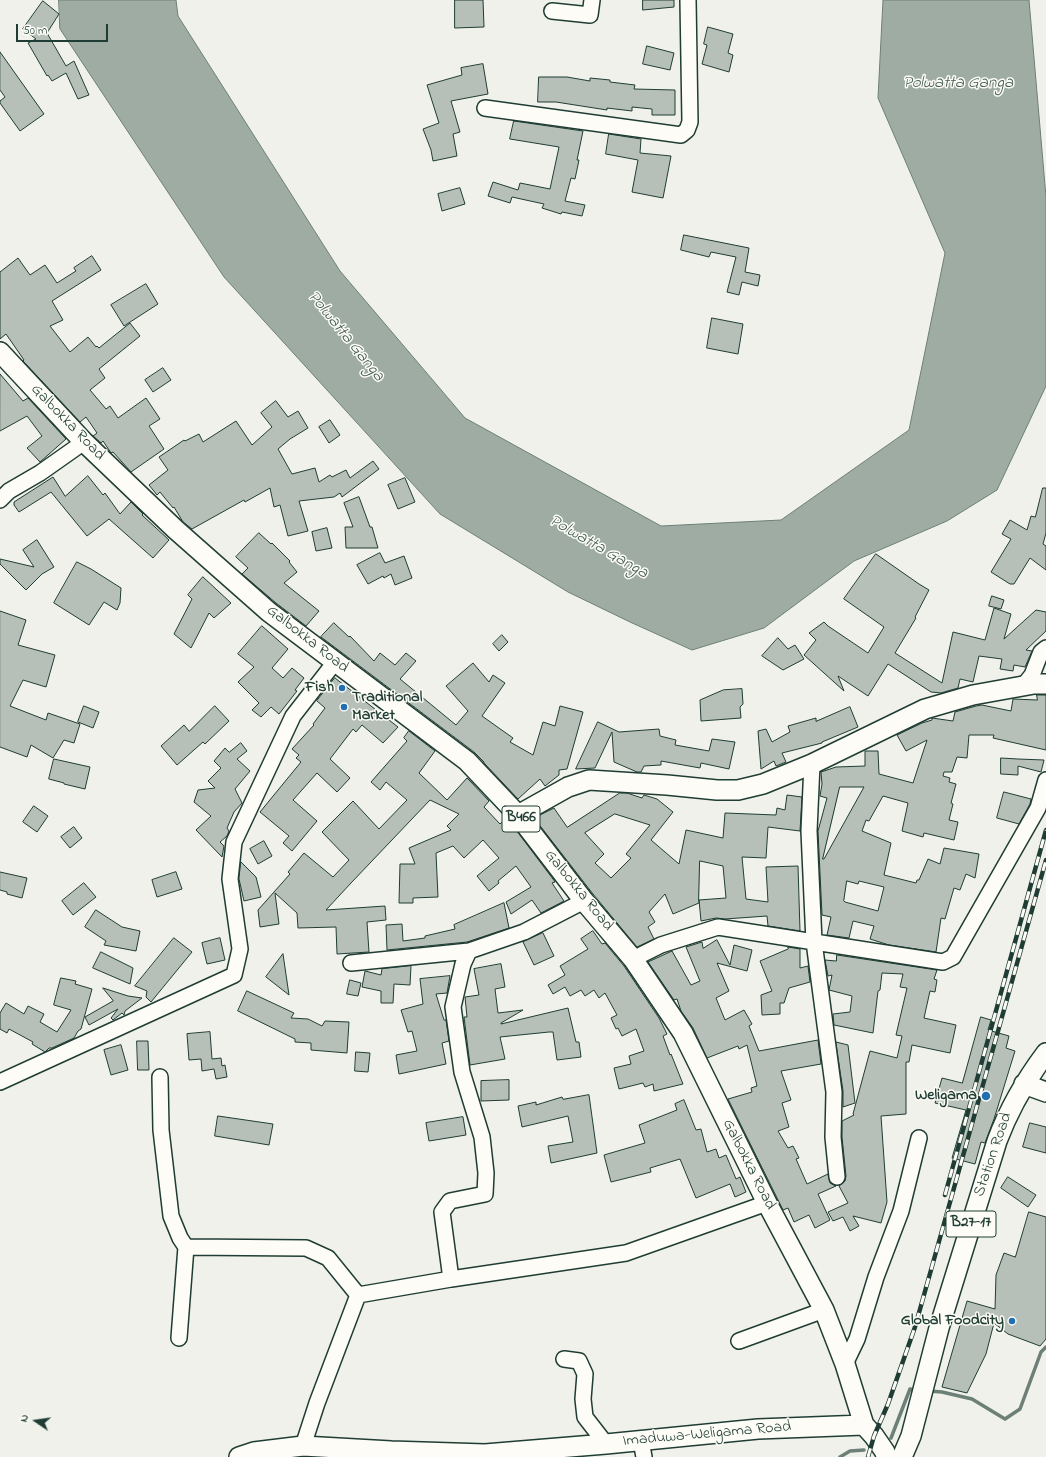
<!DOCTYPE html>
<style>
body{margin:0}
#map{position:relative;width:1046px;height:1457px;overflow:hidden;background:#f0f1eb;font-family:"Indie Flower",sans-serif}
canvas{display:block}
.north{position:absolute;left:16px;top:1401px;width:40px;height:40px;-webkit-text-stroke:3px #fdfcf7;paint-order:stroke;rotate:283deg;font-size:11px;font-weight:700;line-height:16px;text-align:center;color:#1f3d34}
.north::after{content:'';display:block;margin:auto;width:14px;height:18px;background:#1f3d34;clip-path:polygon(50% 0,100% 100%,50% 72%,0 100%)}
.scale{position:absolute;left:16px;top:24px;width:92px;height:18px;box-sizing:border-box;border:2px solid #1f3d34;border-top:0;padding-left:5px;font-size:12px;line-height:14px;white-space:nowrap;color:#1f3d34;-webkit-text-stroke:3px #fdfcf7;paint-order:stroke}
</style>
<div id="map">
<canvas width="1046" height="1457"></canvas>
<div class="north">N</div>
<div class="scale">50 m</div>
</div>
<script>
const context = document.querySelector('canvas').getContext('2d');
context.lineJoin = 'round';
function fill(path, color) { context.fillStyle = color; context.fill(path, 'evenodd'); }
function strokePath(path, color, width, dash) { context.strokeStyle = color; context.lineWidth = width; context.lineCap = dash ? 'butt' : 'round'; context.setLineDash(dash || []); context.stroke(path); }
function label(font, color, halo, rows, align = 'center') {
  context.font = font + ' "Indie Flower",sans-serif'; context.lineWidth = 3; context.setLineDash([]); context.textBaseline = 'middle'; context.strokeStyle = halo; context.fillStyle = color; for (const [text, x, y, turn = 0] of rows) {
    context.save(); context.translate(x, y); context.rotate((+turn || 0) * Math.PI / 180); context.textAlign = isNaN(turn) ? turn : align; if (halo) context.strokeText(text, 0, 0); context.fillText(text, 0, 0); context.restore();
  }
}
const water = new Path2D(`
 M59,0H176L178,16L340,271L465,418L661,526L781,520L909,430L945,253L878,98L883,0H1029L1046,197V386L997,490L947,521L854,561L764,628L692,650L630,622L568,592L440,514L224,277L60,29Z`);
const stream = new Path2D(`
 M929,1391L942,1392L972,1399L1005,1419L1020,1409L1041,1352L1046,1347
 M891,1438L910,1389L917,1390
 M840,1457L850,1451L864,1450`);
const building = new Path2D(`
 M455,0H483L484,27L455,28Z
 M643,0H674V7L643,10Z
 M43,1L59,14L47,33L66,66L74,61L89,95L78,99L66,73L52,81L48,75L47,76L28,43L36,39L23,29Z
 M708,27L733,34L728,53L733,55L729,72L702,64L707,45L704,44Z
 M647,46L674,53L670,70L643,64Z
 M0,52L44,114L20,131L0,103V101L5,97L0,90Z
 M483,64L488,94L451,101L460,132L453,134L457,156L433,161L431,150L423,129L439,123L427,85L462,75L461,68Z
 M539,77H567L590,81V78L610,80V82L635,85L634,89L675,90V115H652V109L632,107V111L607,108V110L556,102H538Z
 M514,121L583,131L577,160H579L575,179L571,178L565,201L585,205L582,216L562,212L561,214L542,208L544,204L512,197L510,203L488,196L493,182L518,190L520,183L550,189L559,147L510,139Z
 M609,134L641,139L640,153L671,156L663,198L632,192L638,160L606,154Z
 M460,188L465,204L442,211L438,194Z
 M684,235L749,248L745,272L760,275L758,286L742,282L739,295L727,292L736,257L711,252L709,257L681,250Z
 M92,256L101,270L52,301L63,320L50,326L70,352L88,337L96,347L97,346L99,348L130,323L140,336L99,369L105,378L90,390L106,409L110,406L118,418L146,398L160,419L149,426L164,449L131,472L113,452L111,453L103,441L101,443L93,436L97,433L86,417L80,422L23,361L24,360L6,334L0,339V272L18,258L30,275L45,265L57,283L76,271L74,268Z
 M146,284L158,304L124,326L111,305Z
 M712,318L743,324L738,354L707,348Z
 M163,368L171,380L153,392L145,380Z
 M0,374L23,401L28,398L66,439L40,462L27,448L42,436L27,416L0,431Z
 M276,401L288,417L298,411L308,428L290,439L278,449L292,474L315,468L319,482L330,475L332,477L346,470L350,478L373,461L379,469L342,497L340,493L334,497L299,501L308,531L288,536L280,505L274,507L270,488L245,502L244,500L192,529L183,522L174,507L173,508L160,492L157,495L149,485L168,470L159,457L184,440L185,441L199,434L203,442L236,421L252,445L272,427L261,413Z
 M330,420L340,435L329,443L319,427Z
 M88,476L103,495L105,493L120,514L131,502L143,514L142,515L169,540L153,558L109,519L87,536L51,492L19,512L14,505V502L53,477L65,496Z
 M405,478L415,502L398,509L388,485Z
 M1043,488H1046V533L1043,544L1046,546V570L1030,558L1014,584H1010L991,572L1011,539L1002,534L1010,520L1027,530L1031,516L1035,517Z
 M359,497L370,527H372L378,548H346L345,527H353L344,503Z
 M327,528L332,548L316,551L312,532Z
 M259,533L271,544L272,543L290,561L289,562L297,572L284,583L319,611L306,626L276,603L242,574L248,568L236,557Z
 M37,540L54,567L42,574L26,590L0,564V559L34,567L23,550Z
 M380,553L385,563L404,556L412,578L395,585L391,574L384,578L383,576L368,584L357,565Z
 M876,554L919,584L929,590L915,617L916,618L895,653L942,683L953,632L985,640L994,608L1011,614L1004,639L1036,610L1046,612V631L1026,650L1032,651L1025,667L1014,665L1013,671L1000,669L1002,659L979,656L973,682L960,679L958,688L941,693L931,692L888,664L868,696L838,676L844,691L804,655L816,640L809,633L824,622L828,626L868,653L884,627L844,599Z
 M77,562L91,569L121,588L120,603L117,610L104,602L89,625L54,603Z
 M203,577L231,603L214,618L209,613L191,648L174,634L192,599L188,595Z
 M992,596L1004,600L1001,609L989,606Z
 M0,611L26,620L18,645L55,655L46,687L23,680L10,706L46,720L48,713L80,724L74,743L64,740L53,758L31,745L27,757L0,747Z
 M334,623L349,637L350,636L374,661L380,653L395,665L406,653L416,661L400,679L456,725L468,711L446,686L473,663L489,682L493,675L505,683L482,716L513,738L510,742L533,755L543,722L555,726L560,706L583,712L567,769L559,770V775L545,786L540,779L518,799L484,763V762L474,752L321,637Z
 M262,626L288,649L272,668L283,678L292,668L304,678L295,690L297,691L279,714L271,707L261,717L252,710L259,703L238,682L254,667L238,654Z
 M502,635L508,642L499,651L493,644Z
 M778,638L788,649L795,645L804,659L783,670L762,656Z
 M335,678L398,727L383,743L362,725L356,732L353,729L330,759L350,778L337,792L317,773L293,800L317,821L292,851L283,843L289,836L260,812L301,762L296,758L299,755L292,749L314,725L313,724L325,708L317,701Z
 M742,689L743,704L740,707L741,718L701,721L700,700L723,690Z
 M1037,695H1046V750L993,738L994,735H969L967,758L957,757L952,772H944L943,776L950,778L949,782L956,784L951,803L953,804L949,820L958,822L954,840L924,833L923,837L902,831L908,803L883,796L869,821L866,820L862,831L891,843L884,875L916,883L917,880H919L928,859L940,864L944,848L979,854L975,878L966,874L960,890L954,888L945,919L941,918L936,952L889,945L870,939L874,926L853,921L849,938L827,935L831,917L822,915L818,831L827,798L820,796L822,784L821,772L836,767L865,766V751H878L879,774L913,783L927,740L906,751L897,735L922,723L932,720V718L953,721L955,712L976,706L982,705L1011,711L1013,699L1037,700ZM840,787H864L824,859H823ZM847,881L858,884L859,881L884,887L878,911L845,902L844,901Z
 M84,706L99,712L93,728L78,722Z
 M215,706L229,721L205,744L203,742L177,765L161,746L184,725L189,731Z
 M850,707L858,727L822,742V743L782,753L786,762L776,766L774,761L761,769L758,731L766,729L772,742L790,732L788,726L816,718V721Z
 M598,722L619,732L659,729L660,736L676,740L675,745L709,751L712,739L735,742L729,769L701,763L700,768L661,761V765L644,766L641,772H637L614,762L612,732L595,768L576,769Z
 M409,731L435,751L419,773L447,800L467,778L469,780L489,801L484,807L500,824L506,818L510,822L553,879L555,882L552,883L564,901L541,913L532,900L511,914L506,902L531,887L516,866L498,881L499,883L489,891L477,876L499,858L483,840L464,858L453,846L436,853L438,897L413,898V903H399L400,864H415L409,848L451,830L447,826L459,814L430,800L351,883L326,910L385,906L386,920L367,922L369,952L337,954L336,927L298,928L297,913L275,893L279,924L260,927L258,910L290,874L288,872L304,853L333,877L349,860L322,832L353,801L379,829L407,800L386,782L380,790L371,782L407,741L404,738Z
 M241,743L247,751L237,759L250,771L235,789L242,803L234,812L227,828L229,831L227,836L220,842L224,846L222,857L196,830L211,816L194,802L198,790L215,788L208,781L221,768L214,761L225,748L229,752Z
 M1001,758L1018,759L1044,760L1041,772L1018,766V775L1001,774Z
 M54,759L90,767L85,789L64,784V783L49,779Z
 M1004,792L1031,799L1030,804L1019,824L997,818Z
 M620,793H627L642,798L644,795L657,799L673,812L651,840L679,864L686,830L723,838L725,813L776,815L777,808L785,810L787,795L802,797L800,831L768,827L766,858L742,857L746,899L768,902L766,867L798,866L800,931L768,926L767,916L725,919L716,918L701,921L699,900V903L673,914L665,894L649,912L655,922L648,927L654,939L637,947L593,894L534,818L554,808L567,827ZM615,814L650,825L626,854L631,858L611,878L595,863L604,854L585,833ZM700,861L723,866L726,898L699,900Z
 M34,806L48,816L37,832L23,822Z
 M74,827L82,838L70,848L61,837Z
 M264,841L272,856L258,864L250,849Z
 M241,862L256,877L261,897L244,901L239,879Z
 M0,872L27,878L22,898L7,894V892L0,890Z
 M176,872L182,889L157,897L152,880Z
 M84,883L96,897L73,915L62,901Z
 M504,903L509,928L467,942L387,950L386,925L402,924L403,941L425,938V936L455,929L454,925Z
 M96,910L122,927L140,931L136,951L104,945L106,941L85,927Z
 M593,931L602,944L605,943L624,966L659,1018L667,1034L663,1036L670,1055L671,1054L683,1084L654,1091L653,1084L645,1087L643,1083L619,1089L614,1068L631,1064L629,1056L644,1051L636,1029L622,1036L618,1028L616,1029L611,1018L617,1015L605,993L599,998L594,990L585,996L581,990L570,996L565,987L553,994L548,985L565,975L560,966L588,949L581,939Z
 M543,933L554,956L534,965L523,942Z
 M174,938L192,952L151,1002L146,997L147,991L135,986Z
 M220,938L225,960L207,964L202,943Z
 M717,940L730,965L734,945L752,950L747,971L717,963L729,991L716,998L725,1020L744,1010L752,1024L749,1026L759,1051L818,1040L821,1064L781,1071L791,1100L782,1103L789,1127L778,1131L788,1148L793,1146L799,1158L796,1159L807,1184L828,1174L830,1183L836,1186L818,1194L830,1220L815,1228L809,1215L794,1222L788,1208L783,1210L728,1099L752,1092L751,1088L757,1086L747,1045L739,1049L738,1046L707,1058L693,1028L681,1011L677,999L674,1000L648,962L672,951L691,985L700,981L686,947L702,942L703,948Z
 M788,947L800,949V968L808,966L810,982L789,988L784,1003H780V1014L762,1015L761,995L772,991L760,961L788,949Z
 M101,952L133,968L130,984L93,968Z
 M283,954L289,995L266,977Z
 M837,955L937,970L934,979L937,980L935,992L930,991L924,1018L956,1025L950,1053L912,1045L909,1062H906V1114L881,1116L887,1202L881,1223L853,1216L859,1226L850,1231L843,1217L833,1221L828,1212L848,1203L839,1186L845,1181L846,1176L842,1137V1121L854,1115L853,1114L870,1051L897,1058L902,1036L896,1035L907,988L900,987L903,974L882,973L880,990L878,991L873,1033L834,1025L833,1014L850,1012L852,996L829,990L832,975L828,976L825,960L836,961Z
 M501,964L505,987L495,989L498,1013L523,1010L501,1023V1024L568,1008L576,1042H579L581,1057L557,1060L553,1032H549L500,1037L505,1059L470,1065L464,1017H467L465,997L479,995L474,969Z
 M411,966L410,985L394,984L393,1003H381V991L362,987L365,971L381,975L382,969Z
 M450,976L447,993L436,994L444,1020H446L449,1041L442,1043L446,1064L399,1074L396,1055L417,1051L412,1031L408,1032L401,1010L423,1004L420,979Z
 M61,978L76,981L75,984L92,989L81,1029L78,1031L74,1038L52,1048H49L45,1052L32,1044L33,1042L9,1029L7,1033L0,1029V1013L6,1003L24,1014L28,1006L44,1014L40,1022L57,1032L71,1010L54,1005Z
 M350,980L361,983L358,996L347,994Z
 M103,988L128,996L142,998L125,1011L124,1015L122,1013L113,1020L111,1018L118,1009L89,1025L85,1017L113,1001Z
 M247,991L294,1013L291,1018L308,1019L322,1026L325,1021L349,1022L347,1053L311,1050V1043L295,1042V1039L238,1011Z
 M981,1017L991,1020L988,1030L1009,1036L1006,1048L1015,1051L994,1119L985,1143L981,1142L975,1164L952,1158L966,1110L935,1103L942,1078L962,1083Z
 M210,1032L212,1059L221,1058L222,1066L225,1065L227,1077L216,1079L214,1069L202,1071L201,1059L189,1060L187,1034Z
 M137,1041H148L149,1070H138Z
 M836,1042L848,1045L855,1103L843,1107V1091Z
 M121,1045L128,1070L111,1075L104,1050Z
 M356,1052L370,1053L368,1072L355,1071Z
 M509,1080V1100L481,1101V1081Z
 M589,1095L597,1153L551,1163L548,1146L573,1142L568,1116L522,1127L518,1106L536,1102V1105L562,1097L563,1099Z
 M684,1100L696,1130L701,1129L707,1152L716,1149L719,1158L726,1155L736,1179L740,1177L746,1192L735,1197L730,1184L696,1198L680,1159L650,1168L651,1172L611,1182L604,1155L645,1143L639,1125L677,1110L675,1104Z
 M218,1116L273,1124L269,1145L215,1136Z
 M463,1117L466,1135L429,1141L426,1123Z
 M1030,1123L1046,1127V1153L1023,1147Z
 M1008,1177L1036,1195L1028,1207L1001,1188Z
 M1029,1212L1046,1217V1339L1040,1346L1008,1334L994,1323L986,1354L967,1393L942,1387L967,1301L995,1309L996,1275L1004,1253L1015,1257Z`);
const minor = new Path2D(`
 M552,11L590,15L592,0
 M485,108L681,135L687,130L690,122L688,0
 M0,500L9,491L40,473L84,442
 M1024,685L1032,675L1041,652L1046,648
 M812,764L809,831L814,942L834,1092L833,1137L837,1177
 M633,959L661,945L718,927L943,962L953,957L1038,808L1046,780
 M351,963L469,951L524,932L584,901
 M160,1077L161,1130L171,1216L180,1238L186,1247L306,1248L328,1258L358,1295L317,1403L303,1446
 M0,1082L234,975L240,949L230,879L234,842L293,716L335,662
 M451,1279L626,1253L767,1203
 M358,1295L451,1279L442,1212L450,1201L485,1194L486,1173L482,1137L462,1072L453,1007L463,964L469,951
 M179,1338L186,1247
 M739,1341L824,1310
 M564,1359L579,1361L585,1374L583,1399L585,1417L606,1444
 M845,1364L857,1339L876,1277L901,1211L919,1138
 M641,1441L644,1457`);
const major = new Path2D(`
 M0,352L84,442L175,529L269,612L467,761L518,815L584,901L633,959L683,1033L767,1203L824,1310L845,1364L864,1425L874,1436L885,1452L886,1457
 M518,815L568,787L589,780L667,785L717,790H738L763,784L812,764L925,709L973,695L1034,684H1046
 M1024,1084L1046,1092
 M239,1457L254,1452L303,1446L391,1451L485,1454L606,1444L758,1429L864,1425
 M902,1457L911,1436L939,1328L997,1141C1009,1109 1025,1081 1046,1053`);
const rail = new Path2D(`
 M945,1195L1046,830
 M868,1457L874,1436L888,1404L915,1327L1046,860`);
const markers = [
 [342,688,4,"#1f6fb2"],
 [344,707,4,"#1f6fb2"],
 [986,1096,5,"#1f6fb2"],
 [1012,1321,4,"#1f6fb2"]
];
const shields = [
 [521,819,38],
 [971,1224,50]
];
const shieldNames = [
 ["B466",521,819],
 ["B27-17",971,1224]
];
const streetNames = [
 ["Galbokka Road",67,423,46],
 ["Galbokka Road",307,640,38],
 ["Galbokka Road",578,891,51],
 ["Station Road",994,1155,-71],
 ["Galbokka Road",748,1165,63],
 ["Imaduwa-Weligama Road",707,1435,-5]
];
const poiNames = [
 ["Fish",334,688],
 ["Traditional",352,698,"left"],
 ["Market",352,716,"left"],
 ["Weligama",977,1096],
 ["Global Foodcity",1004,1321]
];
const waterNames = [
 ["Polwatta Ganga",958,84],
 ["Polwatta Ganga",345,337,51],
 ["Polwatta Ganga",598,548,30]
];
fill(water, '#9faca4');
strokePath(water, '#6c8077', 1);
strokePath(stream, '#6c8077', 3.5);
fill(building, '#b6bfb8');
strokePath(building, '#1f3d34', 1);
strokePath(minor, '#1f3d34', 18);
strokePath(major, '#1f3d34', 22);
strokePath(minor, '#fdfcf7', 15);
strokePath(major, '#fdfcf7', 19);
strokePath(rail, '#1f3d34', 4.5);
strokePath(rail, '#fdfcf7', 3, [9]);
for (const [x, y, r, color] of markers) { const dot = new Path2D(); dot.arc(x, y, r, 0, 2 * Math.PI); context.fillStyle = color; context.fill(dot); strokePath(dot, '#fdfcf7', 1.5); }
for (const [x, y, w] of shields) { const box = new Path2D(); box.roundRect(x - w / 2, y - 13, w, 26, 3); context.fillStyle = '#fdfcf7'; context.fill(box); strokePath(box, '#1f3d34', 1); }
label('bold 15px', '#1f3d34', null, shieldNames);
label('16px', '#1f3d34', '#fdfcf7', streetNames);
label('bold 16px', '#1f3d34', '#fdfcf7', poiNames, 'right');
label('italic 17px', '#455e56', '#fdfcf7', waterNames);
</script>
